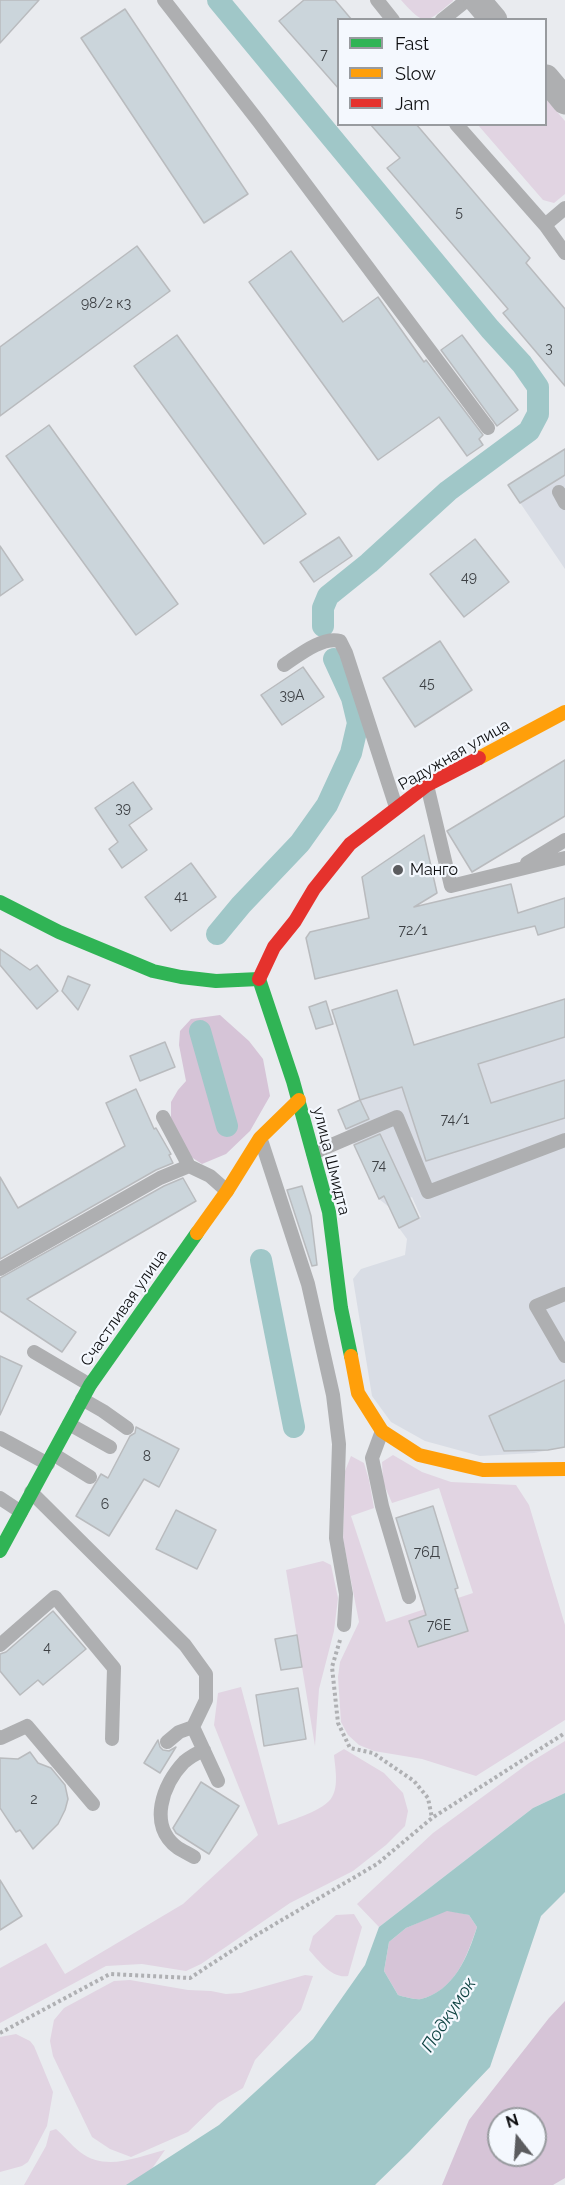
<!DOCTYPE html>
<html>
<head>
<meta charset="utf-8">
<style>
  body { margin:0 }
  #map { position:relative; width:565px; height:2185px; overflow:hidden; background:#e9ebef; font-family:Raleway,sans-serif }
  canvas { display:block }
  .legend { position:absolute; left:337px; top:18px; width:210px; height:108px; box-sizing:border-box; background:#f4f8fe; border:2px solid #989b9f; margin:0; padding:8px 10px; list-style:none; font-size:18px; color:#0e0f11 }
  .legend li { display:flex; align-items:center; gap:12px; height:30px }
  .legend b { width:30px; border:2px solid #989b9f }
  .north { position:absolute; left:487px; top:2107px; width:60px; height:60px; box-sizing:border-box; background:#f4f8fe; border:2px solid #989b9f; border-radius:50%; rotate:343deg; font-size:16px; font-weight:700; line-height:24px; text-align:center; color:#0e0f11 }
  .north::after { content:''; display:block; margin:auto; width:21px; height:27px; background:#5b5c5f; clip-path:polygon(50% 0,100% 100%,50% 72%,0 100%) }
</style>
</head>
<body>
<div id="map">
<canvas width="565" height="2185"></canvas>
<ul class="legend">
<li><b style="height:8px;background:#30b455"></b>Fast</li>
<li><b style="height:8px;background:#ff9f0a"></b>Slow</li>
<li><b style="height:8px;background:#e5322d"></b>Jam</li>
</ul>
<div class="north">N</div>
</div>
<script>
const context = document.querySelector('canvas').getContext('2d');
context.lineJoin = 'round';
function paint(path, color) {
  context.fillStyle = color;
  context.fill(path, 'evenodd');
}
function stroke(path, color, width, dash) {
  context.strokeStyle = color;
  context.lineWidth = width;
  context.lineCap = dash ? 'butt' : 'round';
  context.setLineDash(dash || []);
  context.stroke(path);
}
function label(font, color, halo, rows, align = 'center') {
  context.font = font + ' Raleway,sans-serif';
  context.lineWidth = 4.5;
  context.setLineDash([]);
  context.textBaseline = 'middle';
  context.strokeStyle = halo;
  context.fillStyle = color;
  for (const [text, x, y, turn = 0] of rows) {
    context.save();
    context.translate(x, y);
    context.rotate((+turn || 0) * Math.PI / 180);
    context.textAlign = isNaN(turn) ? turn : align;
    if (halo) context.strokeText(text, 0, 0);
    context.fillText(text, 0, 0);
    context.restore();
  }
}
const built = new Path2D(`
  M565 449V569L508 485Z
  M565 1037V1447L534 1453 480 1456 425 1441 391 1422 372 1396 353 1279 361 1269 405 1255 407 1239 399 1228 421 1217 412 1197 389 1207 379 1199 338 1110 360 1100Z`);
const green = new Path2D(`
  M401 0H453V1C426 23 426 28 401 0Z
  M546 99 565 121V194L554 203 543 200 478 125 546 124Z
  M393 1455 422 1472 451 1482 516 1485 529 1505 565 1625V1720L476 1776 422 1759 374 1751 359 1745 348 1735 341 1722 338 1677 340 1662 359 1622 343 1539 345 1471 351 1456 364 1463 369 1480 374 1508 351 1516 386 1622 473 1593 439 1488 392 1503 383 1482 382 1462Z
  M323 1561 331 1565 338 1598 334 1631 319 1689 315 1746 286 1570Z
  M241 1687 278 1825C292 1820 325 1810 332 1797 339 1786 335 1767 334 1755L344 1749 384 1773 403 1793 408 1811 405 1826 386 1845 353 1871 290 1903 201 1964 186 1971 142 1964 106 1966 0 2023V1968L46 1943 65 1974 183 1904 258 1835 214 1725 218 1693Z
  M565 1741V1793L533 1808 379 1927 357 1904 433 1833 529 1763Z
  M354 1914 362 1927 348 1976C332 1979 319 1961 309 1950L313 1936 336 1915Z
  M305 1975 313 1976 301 2010 255 2060 243 2088 218 2103 188 2132 131 2157 110 2149 92 2137 53 2056 50 2041 54 2020 64 2008 114 1981 130 1980 188 1990 211 1991 226 1994 241 1993Z
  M16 2034 30 2041 34 2046 53 2092 47 2126 28 2162 22 2166 0 2172V2037Z
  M56 2129C64 2136 71 2145 80 2152 106 2172 136 2157 165 2150L151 2170 128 2185H24L46 2146 50 2131Z`);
const forest = new Path2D(`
  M220 1015 249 1041 263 1059 270 1096 250 1131 226 1154 202 1164 185 1153 171 1122V1102L178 1090 186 1081 179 1045 180 1031 191 1019Z
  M447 1910 469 1915 477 1927C467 1956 455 1991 421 1999 415 2000 405 1997 398 1995L384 1971 389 1942 406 1928Z
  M565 2001V2178L553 2185H442L469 2120 549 2018ZM499 2119H535V2155H499Z`);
const water = new Path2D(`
  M565 1793V1892L541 1916 490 2067 409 2152 375 2185H126L219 2125 313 2039 365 1965 379 1927 533 1808ZM447 1911 469 1915 477 1927C468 1956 454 1991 421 1999 415 2000 405 1997 398 1995L384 1971 389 1942 406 1928Z`);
const canal = new Path2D(`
  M218 0 490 329 522 364 538 387V414L529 431 448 491 369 563 328 596 323 608V626
  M217 934 241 905 300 843 327 805 351 753 358 723 352 698 334 659
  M200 1031 227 1126
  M261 1260 294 1427`);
const building = new Path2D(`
  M0 0H39L0 43Z
  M304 0H335L352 20H339V89L279 21Z
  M125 9 248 194 204 223 81 38Z
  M370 124H416L530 258 526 263 565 309V386L503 313 508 309 387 168 400 158Z
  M137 246 170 291 0 416V347Z
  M291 251 343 322 378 297 424 362 426 360 483 435 479 439 483 445 467 456 439 417 378 460 249 282Z
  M177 335 306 514 264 544 134 366Z
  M462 335 518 410 497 426 441 350Z
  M49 425 178 604 136 635 6 456Z
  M565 449V475L520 503 508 485Z
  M339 537 352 556 314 582 300 562Z
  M475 539 509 582 464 617 430 574Z
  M0 546 23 580 0 596Z
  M440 641 472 690 415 727 383 678Z
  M303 667 324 697 282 725 261 695Z
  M565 760V816L472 872 447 831Z
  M133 782 152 809 129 825 147 850 122 868 109 849 118 842 95 808Z
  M424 835 437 893 414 907 511 884 518 913 565 898V927L538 935 535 926 315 979 306 938 310 932 369 918 362 877Z
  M191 863 216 897 171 931 145 897Z
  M0 949 30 970 37 965 58 991 37 1009 0 965Z
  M68 976 90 985 78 1010 62 991Z
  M397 990 414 1045 565 999V1037L478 1064 491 1103 565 1080V1118L426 1161 402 1087 360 1100 332 1010Z
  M326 1001 333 1024 316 1029 309 1007Z
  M165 1042 175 1067 140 1081 130 1056Z
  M136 1089 154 1129 156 1128 171 1154 169 1155 173 1163 156 1170 0 1259V1177L18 1208 125 1146 106 1103Z
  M360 1100 369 1119 346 1129 338 1110Z
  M380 1134 419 1218 399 1228 384 1196 379 1199 354 1145Z
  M183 1178 196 1201 27 1299 76 1332 62 1352 0 1311V1278L164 1186Z
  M302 1186 311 1216 317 1265 312 1266 287 1190Z
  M0 1356 22 1366 0 1415Z
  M565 1380V1447L548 1450 504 1451 489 1416Z
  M136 1427 179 1449 159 1487 144 1479 109 1536 76 1516 101 1474 108 1478 130 1436 135 1433Z
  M433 1506 458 1588 455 1589 468 1631 418 1647 409 1621 426 1615 396 1518Z
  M176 1510 216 1530 197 1569 156 1549Z
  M53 1611 86 1649 43 1685 38 1680 20 1695 0 1671V1654L6 1652Z
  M297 1635 302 1667 281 1670 275 1639Z
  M298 1688 306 1739 264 1746 256 1695Z
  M158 1740 160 1747 163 1750 169 1751 176 1747 160 1773 144 1763Z
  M30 1752 38 1763 51 1768 65 1785 68 1799 65 1810 58 1824 33 1849 20 1830 16 1832 0 1808V1758L18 1759Z
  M201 1782 239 1806 209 1854 176 1833 173 1828Z
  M0 1880 22 1916 0 1930Z`);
const path = new Path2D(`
  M340 1640 332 1667 338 1723 350 1748 373 1753 414 1781 428 1798 432 1818
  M0 2033 110 1974 190 1978 253 1937 377 1864 432 1818 565 1733`);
const lane = new Path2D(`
  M164 0 259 122 488 428
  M377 0 393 20
  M442 20 467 0
  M456 124 545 225 565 253
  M545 225 565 208
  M559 492 565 503
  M284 665C298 656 322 636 340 641L346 653 396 807
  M427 785 451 886 565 858
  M527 863 565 840
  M163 1117 189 1166
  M262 1143 308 1284 333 1395 339 1444 336 1538 346 1594 344 1625
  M313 1153 397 1117 428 1192 565 1140
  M0 1269 160 1178 189 1166 210 1176 227 1191
  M565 1294 536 1306 565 1356
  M34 1352 90 1385
  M82 1399 103 1411 127 1428
  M69 1424 110 1447
  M382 1431 372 1458 382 1506 409 1597
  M0 1438 48 1464
  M53 1454 90 1477
  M31 1492 185 1645 206 1674V1700L193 1727 218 1781
  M0 1498 21 1512
  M0 1645 55 1597 114 1668 112 1739
  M0 1737 1 1738 27 1726 93 1804
  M167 1742 179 1732 193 1727
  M194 1857C189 1854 183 1851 178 1848 147 1826 163 1784 184 1762 190 1757 197 1753 204 1750`);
const street = new Path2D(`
  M477 0 494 20
  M546 78 565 101`);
const fast = new Path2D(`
  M0 902 59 932 153 971 181 977 216 981 259 979
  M259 979 293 1081 329 1212 341 1308 351 1356
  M0 1551 90 1385 197 1233`);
const slow = new Path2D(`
  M479 758 565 712
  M197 1233 227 1191 260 1138 299 1100
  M351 1356 358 1393 382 1431 419 1455 483 1470 565 1469`);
const jam = new Path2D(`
  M259 979 274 947 295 921 314 889 350 844 427 785 479 758`);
const markers = [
  [398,870,6,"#5b5c5f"]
];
const numberNames = [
  ["7",324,55],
  ["5",459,213],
  ["98/2 к3",106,304],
  ["3",549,349],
  ["49",469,578],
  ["45",427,684],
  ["39А",292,696],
  ["39",123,809],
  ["41",181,897],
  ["72/1",413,931],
  ["74/1",455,1120],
  ["74",379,1166],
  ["8",147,1457],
  ["6",105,1505],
  ["76Д",427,1553],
  ["76Е",439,1626],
  ["4",47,1648],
  ["2",34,1800]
];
const streetNames = [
  ["Радужная улица",454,755,-30],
  ["улица Шмидта",331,1161,76],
  ["Счастливая улица",124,1308,-55]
];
const poiNames = [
  ["Манго",410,870]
];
const waterNames = [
  ["Подкумок",449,2015,-57]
];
paint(built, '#d9dde5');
paint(green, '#e1d4e2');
paint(forest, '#d6c4d7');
paint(water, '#a0c7c8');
stroke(canal, '#a0c7c8', 22);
paint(building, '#cbd5db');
stroke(building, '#b9bbbe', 1.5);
stroke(path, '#afb0b3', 4, [3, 3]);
stroke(lane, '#aeafb1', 14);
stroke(street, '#aeafb1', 27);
stroke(fast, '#30b455', 14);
stroke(slow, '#ff9f0a', 14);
stroke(jam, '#e5322d', 14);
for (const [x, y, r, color] of markers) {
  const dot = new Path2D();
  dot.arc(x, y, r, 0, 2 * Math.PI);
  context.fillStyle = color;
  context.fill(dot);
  stroke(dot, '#f4f8fe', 2);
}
label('14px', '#3d4044', null, numberNames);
label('16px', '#0e0f11', '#f4f8fe', streetNames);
label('16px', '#0e0f11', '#f4f8fe', poiNames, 'left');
label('italic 18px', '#0a3f3e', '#f4f8fe', waterNames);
</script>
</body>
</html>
